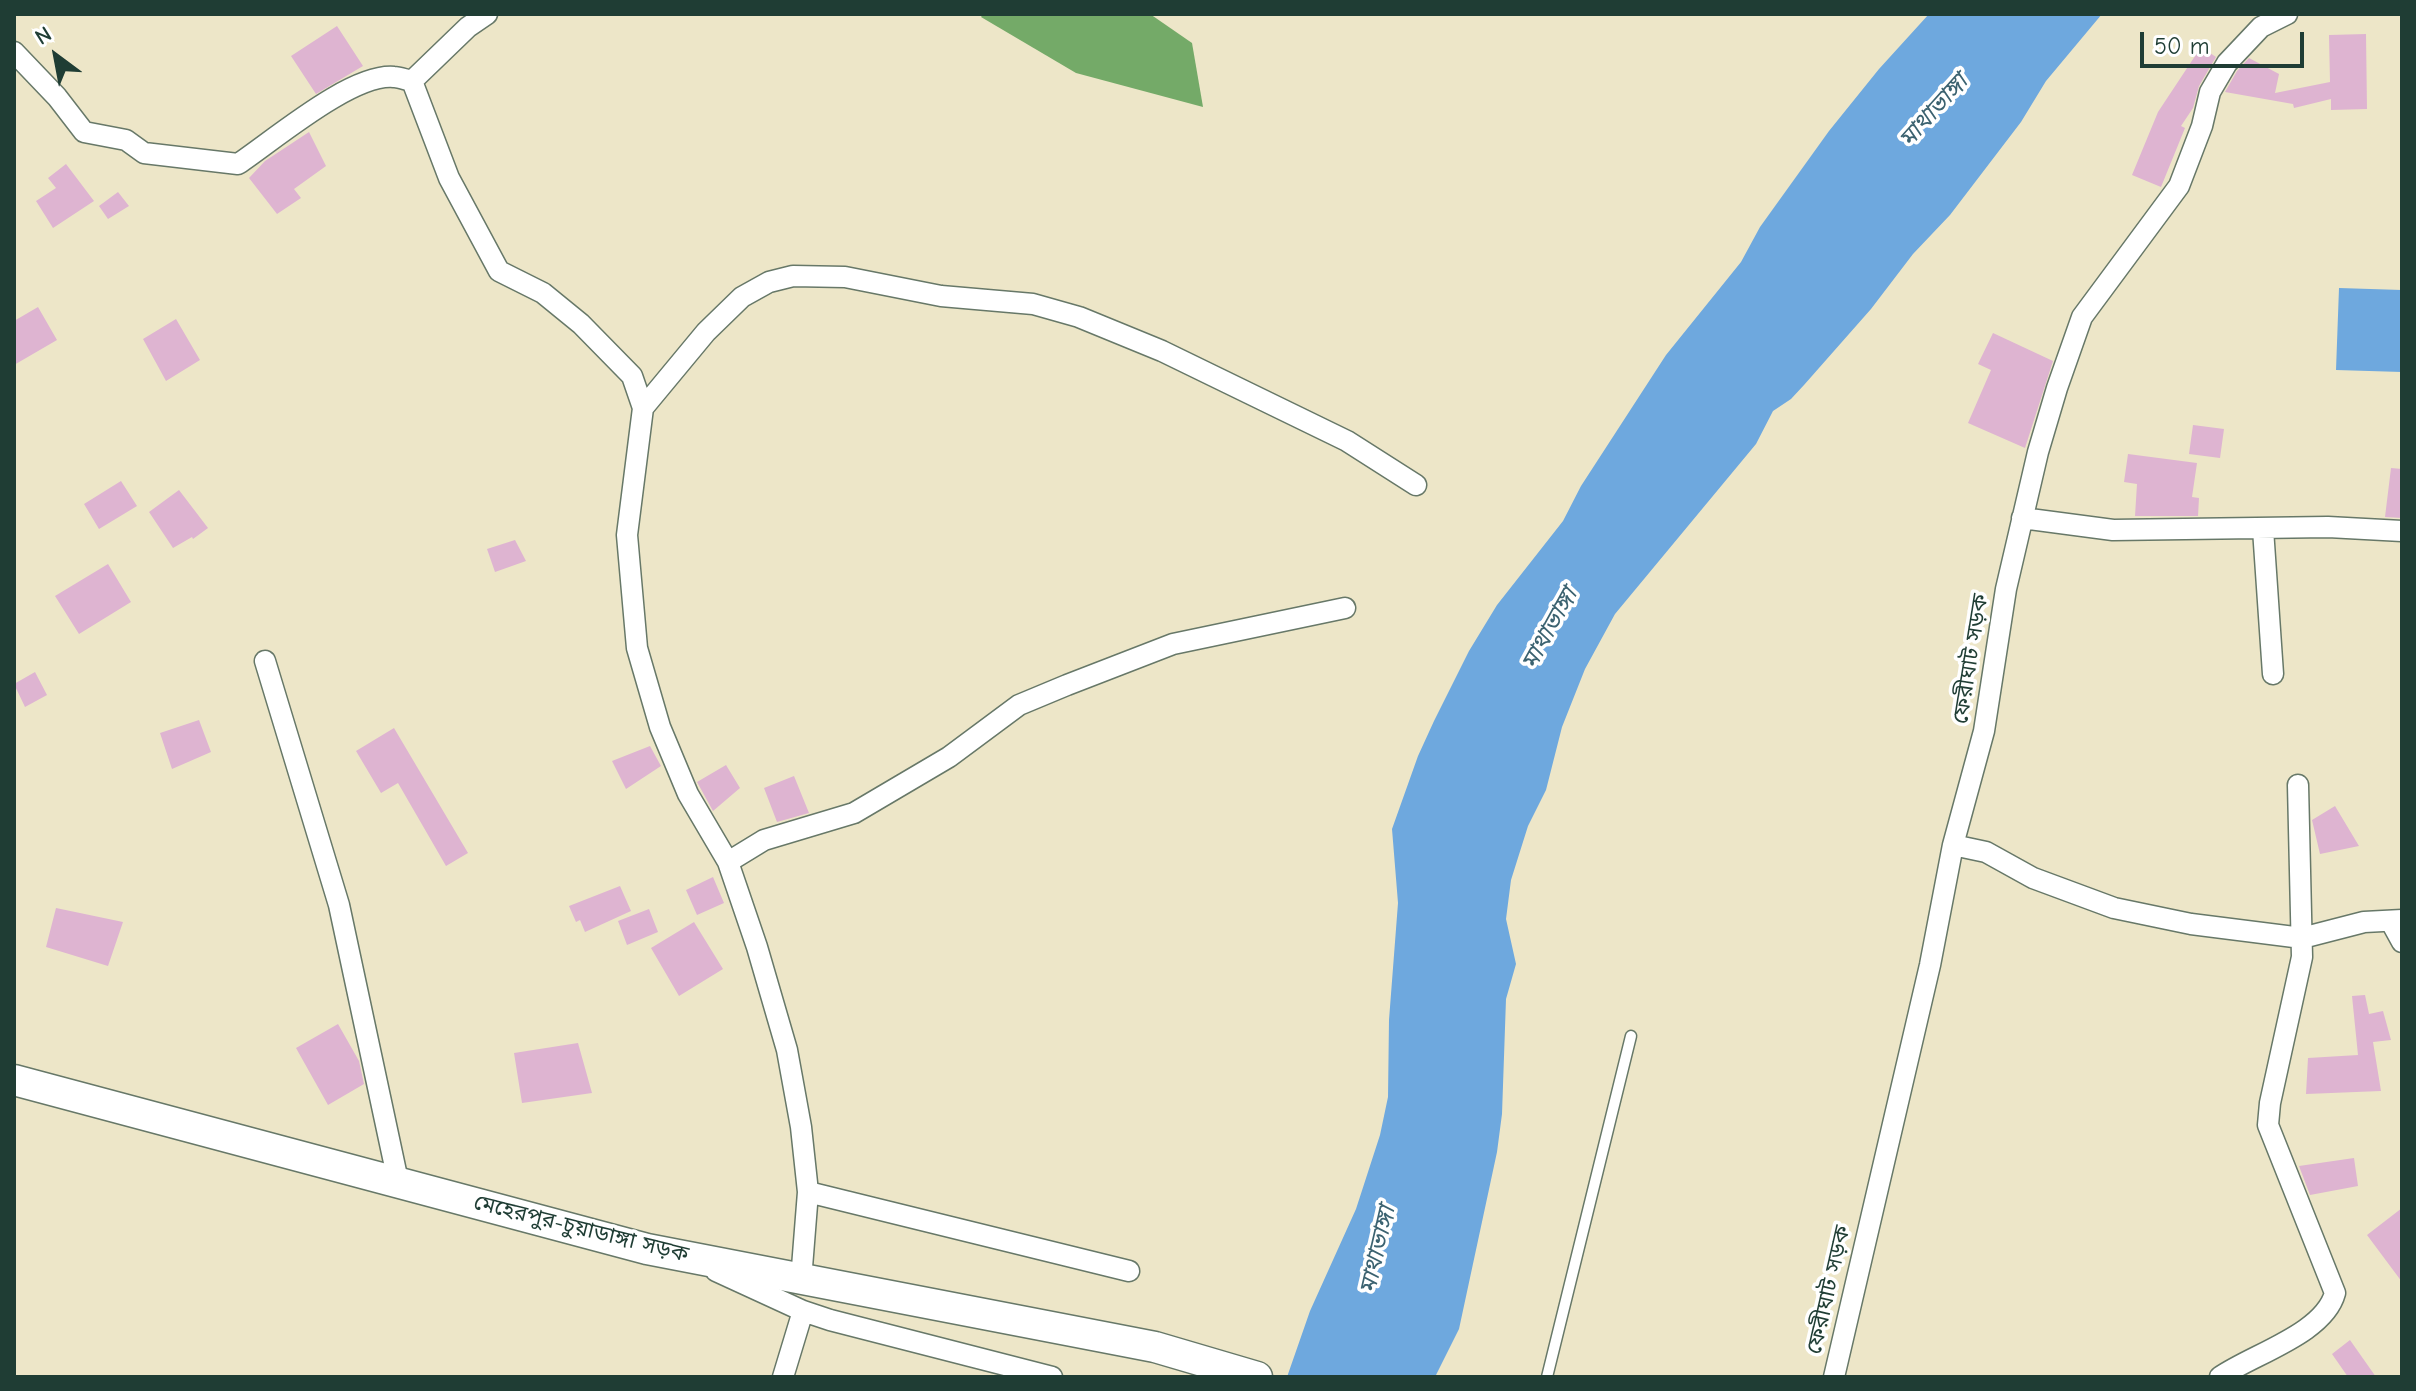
<!DOCTYPE html>
<html>
<head>
<meta charset="utf-8">
<style>
  body { margin:0 }
  #map { position:relative; width:2416px; height:1391px; overflow:hidden; background:#ede6c8; font-family:"Comic Neue",sans-serif }
  canvas { display:block }
  .frame { position:absolute; inset:0; border:16px solid #1f3d34; pointer-events:none }
  .north { position:absolute; left:16px; top:16px; width:80px; height:80px; -webkit-text-stroke:6px #fff; paint-order:stroke; rotate:328deg; font-size:22px; font-weight:700; line-height:32px; text-align:center; color:#1f3d34 }
  .north::after { content:''; display:block; margin:auto; width:28px; height:36px; background:#1f3d34; clip-path:polygon(50% 0,100% 100%,50% 72%,0 100%) }
  .scale { position:absolute; left:2140px; top:32px; width:164px; height:36px; box-sizing:border-box; border:4px solid #1f3d34; border-top:0; padding-left:10px; font-size:24px; line-height:28px; white-space:nowrap; color:#1f3d34; -webkit-text-stroke:6px #fff; paint-order:stroke }
</style>
</head>
<body>
<div id="map">
<canvas width="2416" height="1391"></canvas>
<div class="frame"></div>
<div class="north">N</div>
<div class="scale">50 m</div>
</div>
<script>
const context = document.querySelector('canvas').getContext('2d');
context.lineJoin = 'round';
function paint(path, color) {
  context.fillStyle = color;
  context.fill(path, 'evenodd');
}
function stroke(path, color, width, dash) {
  context.strokeStyle = color;
  context.lineWidth = width;
  context.lineCap = dash ? 'butt' : 'round';
  context.setLineDash(dash || []);
  context.stroke(path);
}
function label(font, color, halo, rows, align = 'center') {
  context.font = font + ' "Comic Neue","Noto Sans Bengali",sans-serif';
  context.lineWidth = 7;
  context.setLineDash([]);
  context.textBaseline = 'middle';
  context.strokeStyle = halo;
  context.fillStyle = color;
  for (const [text, x, y, turn = 0] of rows) {
    context.save();
    context.translate(x, y);
    context.rotate((+turn || 0) * Math.PI / 180);
    context.textAlign = isNaN(turn) ? turn : align;
    if (halo) context.strokeText(text, 0, 0);
    context.fillText(text, 0, 0);
    context.restore();
  }
}
const forest = new Path2D(`
  M983 14H1150L1192 43 1203 107 1076 73 981 17Z`);
const water = new Path2D(`
  M1929 14H2102L2046 81 2021 122 1950 215 1913 254 1871 309 1804 385 1791 399 1773 411 1756 444 1615 614 1585 669 1562 727 1546 790 1528 826 1511 880 1506 919 1516 964 1506 999 1502 1114 1497 1152 1459 1329 1435 1377H1287L1310 1311 1356 1209 1380 1135 1388 1097 1389 1020 1398 903 1392 829 1418 756 1434 721 1469 651 1497 605 1563 521 1581 486 1666 355 1741 262 1760 227 1829 131 1879 69Z
  M2339 288 2402 290V372L2336 370Z`);
const building = new Path2D(`
  M337 26 363 66 316 94 291 56Z
  M2366 34 2367 109 2331 110V99L2294 108 2293 104 2225 92 2237 71 2249 58 2279 74 2275 93 2330 82 2329 35Z
  M2201 47 2216 57 2199 86 2193 108 2181 126 2185 128 2161 187 2132 175 2158 112Z
  M309 132 326 166 294 189 301 198 277 214 249 178 265 161Z
  M66 164 94 201 53 228 36 201 56 188 48 178Z
  M118 192 129 206 108 219 99 206Z
  M38 307 57 340 14 365V321Z
  M176 319 200 360 166 381 143 339Z
  M1993 333 2053 361 2025 448 1968 423 1991 370 1978 364Z
  M2193 425 2224 429 2220 458 2189 454Z
  M2128 454 2197 463 2192 497 2199 498 2198 516H2135L2137 484 2124 482Z
  M2391 468 2402 469V518L2385 517Z
  M121 481 137 506 99 529 84 504Z
  M179 490 208 528 193 539 192 537 173 548 149 512Z
  M515 540 526 561 495 572 487 549Z
  M108 564 131 602 79 634 55 596Z
  M35 672 47 695 25 707 14 684Z
  M199 720 211 752 172 769 160 733Z
  M394 728 468 853 446 866 398 783 381 793 356 751Z
  M650 746 661 766 626 789 612 761Z
  M726 765 740 788 713 811 697 782Z
  M794 776 809 813 777 822 764 788Z
  M2335 806 2359 846 2320 854 2312 820Z
  M713 877 724 903 697 915 686 890Z
  M620 886 631 911 585 932 580 920 576 922 569 906Z
  M56 908 123 922 108 966 46 947Z
  M649 909 658 932 627 945 618 921Z
  M694 922 723 969 679 996 651 948Z
  M2365 995 2369 1014 2383 1011 2391 1040 2373 1042 2381 1091 2306 1094 2308 1058 2358 1055 2352 996Z
  M338 1024 359 1061 364 1084 328 1105 296 1048Z
  M578 1043 592 1093 522 1103 514 1053Z
  M2354 1158 2358 1186 2310 1195 2299 1166Z
  M2402 1208V1282L2367 1235Z
  M2350 1340 2376 1377H2348L2332 1354Z`);
const lane = new Path2D(`
  M1547 1377 1631 1036`);
const street = new Path2D(`
  M14 52 57 97 84 132 126 140 144 153 238 164C274 140 352 73 394 77 400 77 406 80 412 81L449 178 499 271 543 293 581 324 632 376 643 408 627 535 637 648 660 727 688 794 728 862 757 947 787 1050 801 1127 808 1192 801 1280
  M412 81 468 27 487 14
  M643 408 706 332 742 297 769 282 793 276 845 277 941 296 1033 304 1079 317 1162 351 1347 441 1416 485
  M2022 518 2113 530 2328 527 2402 531
  M2263 529 2273 674
  M265 661 339 905 398 1181
  M1953 845 1986 852 2033 878 2114 908 2191 924 2302 938 2364 922 2402 920
  M728 862 764 840 854 813 949 757 1019 705 1067 685 1173 644 1345 608
  M2391 922 2402 942
  M808 1192 1129 1271
  M716 1271 803 1311 830 1320 1052 1377
  M783 1377 803 1311
  M1834 1377 1930 965 1953 845 1984 731 2006 589 2038 452 2057 388 2082 317 2179 186 2202 126 2210 92 2227 63 2261 27 2287 14
  M2220 1377C2253 1354 2324 1334 2335 1293L2268 1125 2270 1103 2302 957 2298 785`);
const primary = new Path2D(`
  M14 1080 647 1249 1155 1347 1257 1377`);
const streetNames = [
  ["ফেরীঘাট সড়ক",1971,659,-81],
  ["মেহেরপুর-চুয়াডাঙ্গা সড়ক",581,1229,14],
  ["ফেরীঘাট সড়ক",1829,1290,-77]
];
const waterNames = [
  ["মাথাভাঙ্গা",1934,111,-48],
  ["মাথাভাঙ্গা",1550,629,-61],
  ["মাথাভাঙ্গা",1378,1250,-77]
];
paint(forest, '#74aa68');
paint(water, '#6ea8de');
paint(building, '#deb4d1');
stroke(lane, '#677868', 13);
stroke(street, '#677868', 23);
stroke(primary, '#677868', 33);
stroke(lane, '#fff', 10);
stroke(street, '#fff', 20);
stroke(primary, '#fff', 30);
label('22px', '#1f3d34', '#fff', streetNames);
label('italic 24px', '#3b6270', '#fff', waterNames);
</script>
</body>
</html>
